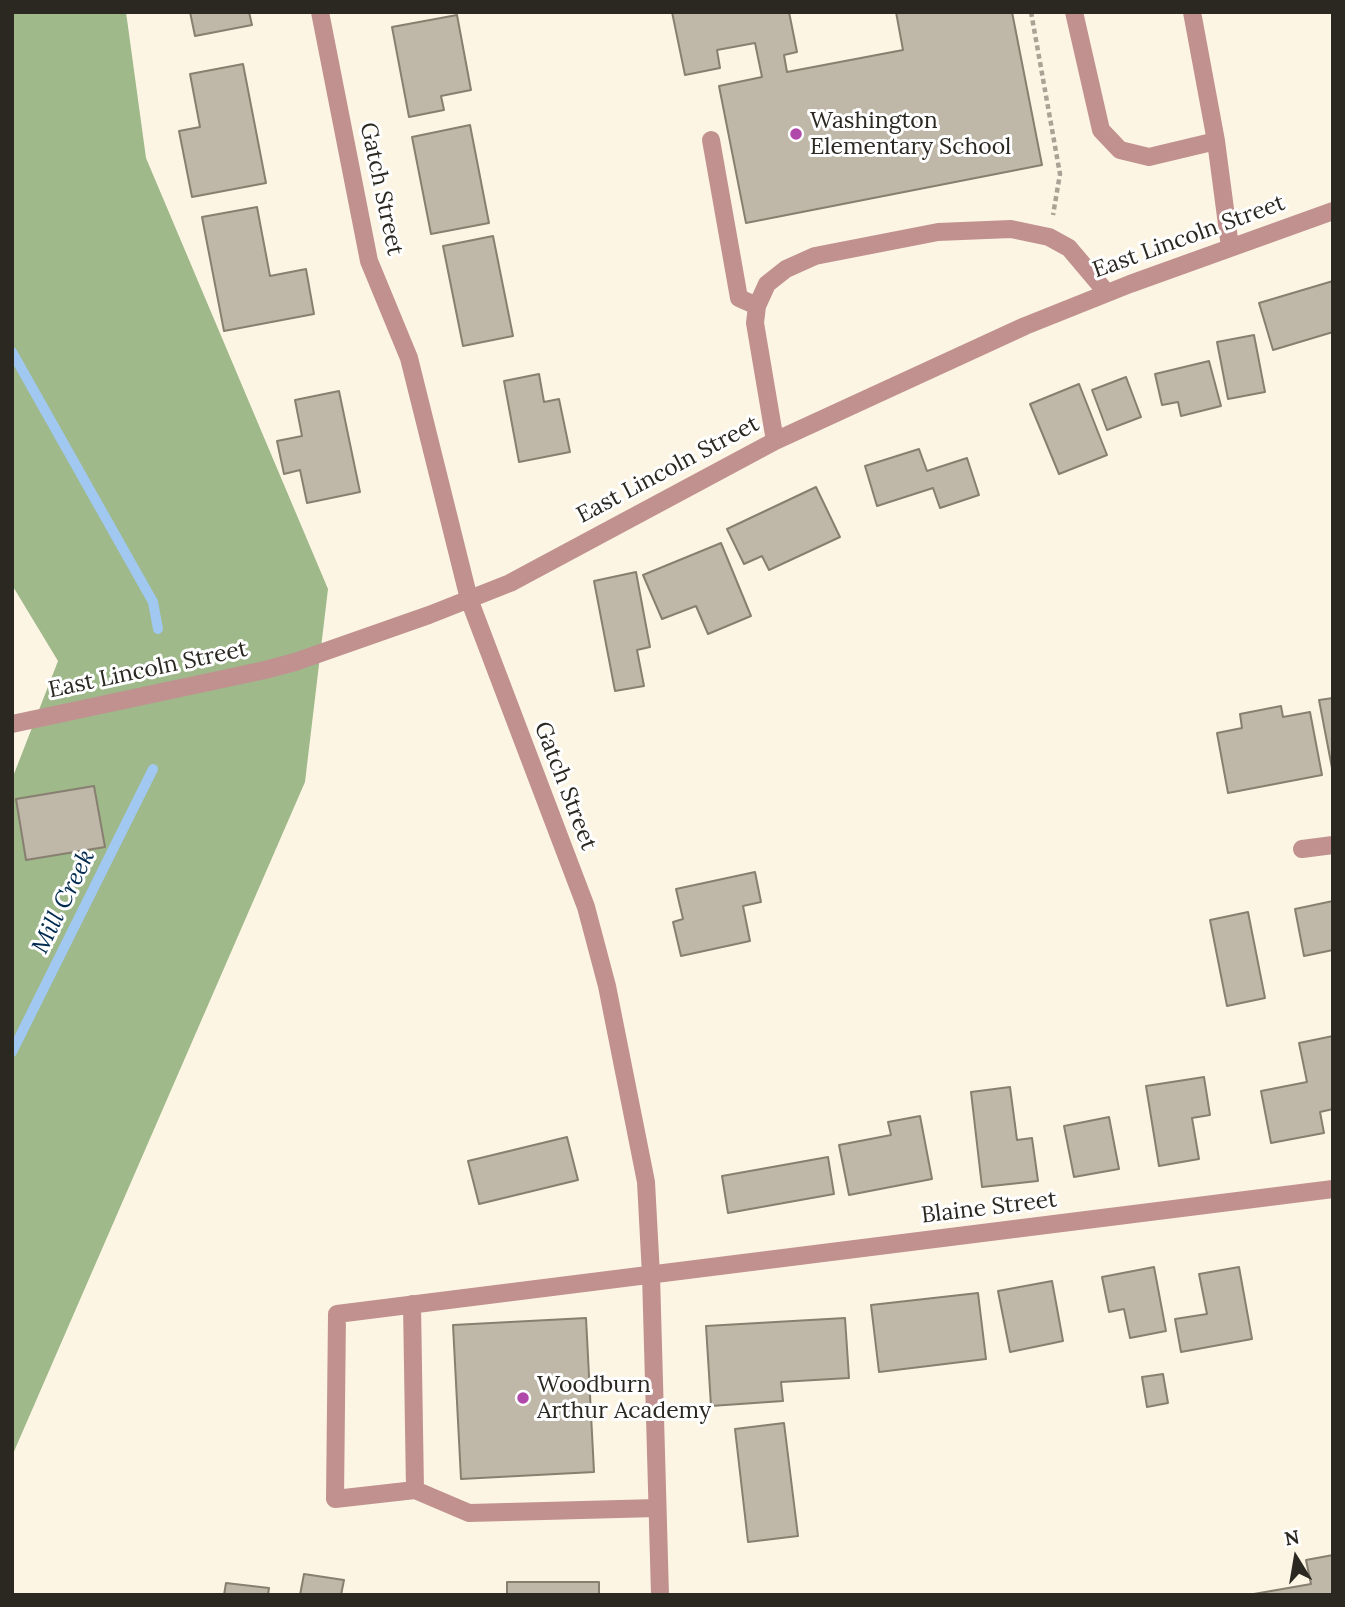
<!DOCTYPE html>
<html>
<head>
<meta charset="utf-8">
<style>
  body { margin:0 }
  #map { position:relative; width:1345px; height:1607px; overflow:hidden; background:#fdf5e4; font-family:Lora,serif }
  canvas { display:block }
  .frame { position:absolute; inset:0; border:14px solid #2b2821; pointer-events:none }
  .north { position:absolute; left:1261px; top:1523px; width:70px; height:70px; -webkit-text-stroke:5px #fff; paint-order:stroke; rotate:349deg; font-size:19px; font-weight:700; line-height:28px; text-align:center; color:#2b2821 }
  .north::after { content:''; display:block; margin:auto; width:24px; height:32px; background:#2b2821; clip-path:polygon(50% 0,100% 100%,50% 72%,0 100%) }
</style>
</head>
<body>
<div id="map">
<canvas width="1345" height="1607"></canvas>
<div class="frame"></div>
<div class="north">N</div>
</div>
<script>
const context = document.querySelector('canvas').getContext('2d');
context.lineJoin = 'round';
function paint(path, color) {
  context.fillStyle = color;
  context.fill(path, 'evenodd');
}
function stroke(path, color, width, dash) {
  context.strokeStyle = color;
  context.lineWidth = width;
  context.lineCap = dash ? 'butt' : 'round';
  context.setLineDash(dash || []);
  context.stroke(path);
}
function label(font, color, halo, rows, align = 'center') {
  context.font = font + ' Lora,serif';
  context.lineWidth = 6;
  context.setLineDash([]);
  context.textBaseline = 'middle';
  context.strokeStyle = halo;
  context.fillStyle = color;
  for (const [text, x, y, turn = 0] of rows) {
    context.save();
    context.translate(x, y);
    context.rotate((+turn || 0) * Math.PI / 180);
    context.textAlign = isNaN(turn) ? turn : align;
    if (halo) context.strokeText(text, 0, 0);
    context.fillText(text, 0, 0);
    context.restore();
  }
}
const forest = new Path2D(`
  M12 12H126L146 158 328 589 305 782 12 1456V779L58 661 12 585Z`);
const stream = new Path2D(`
  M12 352 153 602 158 629
  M12 1052 153 769`);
const building = new Path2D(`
  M190 12H249L252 25 195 36Z
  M672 12H789L797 52 784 55 787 72 903 50 896 12H1012L1042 165 746 223 719 86 762 77 755 43 717 50 720 68 685 75Z
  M457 15 471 90 441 96 444 110 409 117 392 27Z
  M243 64 266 183 192 197 179 131 200 127 190 74Z
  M470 125 489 223 431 234 412 137Z
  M257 207 270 276 306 269 314 314 224 331 202 217Z
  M493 236 513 336 463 346 443 246Z
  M1333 281V332L1273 350 1259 303Z
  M1254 335 1265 392 1228 399 1217 342Z
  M1209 361 1221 406 1181 416 1178 402 1162 405 1155 374Z
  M539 374 544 402 559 399 570 452 519 462 504 381Z
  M1126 377 1141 417 1107 430 1092 390Z
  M1079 384 1107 455 1059 474 1030 404Z
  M339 391 360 492 307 503 300 470 284 474 277 441 302 436 295 400Z
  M919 449 927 471 967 458 979 495 940 508 933 488 877 506 865 466Z
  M816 487 840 537 769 570 762 556 744 564 727 529Z
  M721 543 751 616 708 634 696 606 662 619 643 575Z
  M636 572 650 647 637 650 644 686 615 691 594 581Z
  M1333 698V768H1332L1319 700Z
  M1281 706 1283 717 1310 712 1322 775 1228 793 1217 733 1242 728 1240 714Z
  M94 786 105 847 26 860 16 799Z
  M755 872 761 902 743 906 750 941 681 956 673 922 683 919 676 889Z
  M1333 901V950L1304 956 1295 909Z
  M1248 912 1265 998 1227 1006 1210 920Z
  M1333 1036V1109L1320 1112 1324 1133 1271 1143 1261 1091 1307 1082 1299 1043Z
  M1204 1077 1210 1115 1192 1118 1199 1159 1159 1166 1146 1086Z
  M1010 1087 1017 1140 1032 1138 1038 1181 982 1187 971 1092Z
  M920 1116 932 1179 849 1195 839 1145 891 1135 888 1122Z
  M1109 1117 1119 1169 1074 1177 1064 1126Z
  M567 1137 578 1180 479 1204 468 1161Z
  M828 1157 834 1194 728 1213 722 1176Z
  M1154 1267 1166 1331 1130 1338 1124 1309 1109 1312 1102 1277Z
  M1239 1267 1252 1339 1181 1352 1175 1319 1207 1314 1199 1274Z
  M1052 1281 1063 1341 1010 1352 998 1291Z
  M978 1293 986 1359 879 1372 871 1305Z
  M586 1318 594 1472 461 1479 453 1325Z
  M845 1318 849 1378 781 1382 783 1401 711 1406 706 1326Z
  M1163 1374 1168 1403 1147 1407 1142 1377Z
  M784 1423 798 1536 748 1542 735 1429Z
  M1333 1555V1595H1248L1311 1584 1306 1560Z
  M304 1574 344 1580 341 1595H300Z
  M507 1582H599V1595H507Z
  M226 1583 269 1588 268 1595H224Z`);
const path = new Path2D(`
  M1031 12 1060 174 1053 215`);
const minor = new Path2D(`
  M320 12 369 261 409 358 469 599 586 907 607 986 646 1182 651 1275 660 1595
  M1074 12 1101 130 1120 150 1149 157 1216 141
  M1192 12 1216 141 1230 247
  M711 140 739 298 757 306
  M775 441 755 323 757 306 767 284 786 269 815 256 938 232 1011 229 1049 237 1069 248 1107 293
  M12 724 265 670 295 662 429 615 510 583 775 441 1025 326 1130 284 1333 211
  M1302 849 1333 845
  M412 1304 415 1490
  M657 1508 469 1513 415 1490 335 1499 337 1314 1333 1189`);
const markers = [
  [796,134,7,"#b149ab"],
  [523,1398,7,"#b149ab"]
];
const poiNames = [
  ["Washington",810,121],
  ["Elementary School",810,147],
  ["Woodburn",537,1385],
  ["Arthur Academy",537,1411]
];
const streetNames = [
  ["Gatch Street",381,189,78],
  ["East Lincoln Street",1189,237,-20],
  ["East Lincoln Street",668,470,-28],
  ["East Lincoln Street",148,670,-12],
  ["Gatch Street",565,786,69],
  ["Blaine Street",989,1208,-7]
];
const waterNames = [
  ["Mill Creek",64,902,-64]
];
paint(forest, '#9fb98a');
stroke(stream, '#a1c8f1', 10);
paint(building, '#bfb7a7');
stroke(building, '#877f70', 2);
stroke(path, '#a9a396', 4.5, [5, 3.5]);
stroke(minor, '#c19190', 18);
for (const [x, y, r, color] of markers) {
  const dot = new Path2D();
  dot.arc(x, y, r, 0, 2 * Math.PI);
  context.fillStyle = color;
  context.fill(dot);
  stroke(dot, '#fff', 2.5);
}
label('23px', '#2b2821', '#fff', poiNames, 'left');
label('23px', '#2b2821', '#fff', streetNames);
label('italic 24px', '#002b50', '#fff', waterNames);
</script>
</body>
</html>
